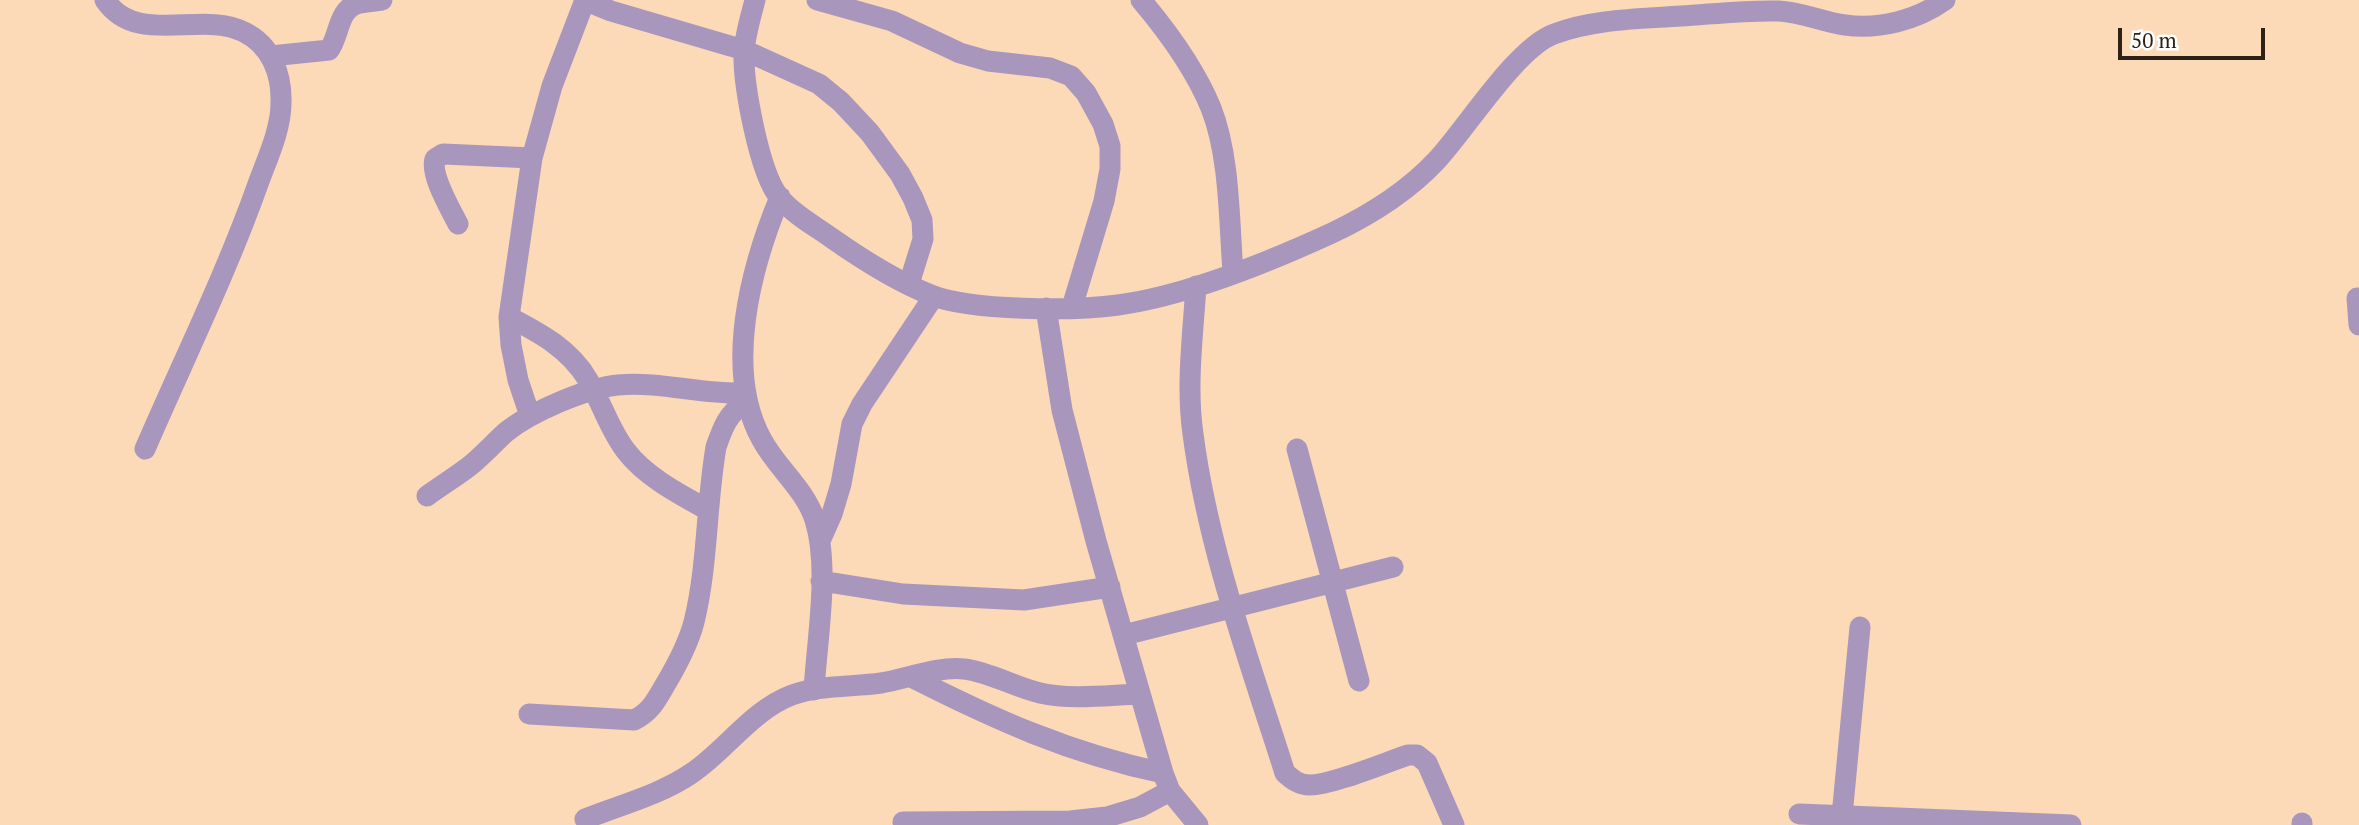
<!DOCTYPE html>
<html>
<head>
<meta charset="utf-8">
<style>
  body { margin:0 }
  #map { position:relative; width:2359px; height:825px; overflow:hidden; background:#fcdab8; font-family:"PT Serif",serif }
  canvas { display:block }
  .scale { position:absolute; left:2118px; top:28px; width:147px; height:32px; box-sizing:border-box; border:4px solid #2d2014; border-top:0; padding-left:9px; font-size:21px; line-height:24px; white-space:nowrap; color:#2d2014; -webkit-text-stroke:5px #fff; paint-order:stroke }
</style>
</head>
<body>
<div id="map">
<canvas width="2359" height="825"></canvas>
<div class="scale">50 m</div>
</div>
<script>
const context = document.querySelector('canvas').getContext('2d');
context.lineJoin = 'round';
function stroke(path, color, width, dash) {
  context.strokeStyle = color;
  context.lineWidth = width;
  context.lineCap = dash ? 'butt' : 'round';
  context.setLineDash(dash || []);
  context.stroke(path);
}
const street = new Path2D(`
  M105 0C137 47 201 10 244 32 271 45 282 74 281 103 281 130 267 159 258 184 226 274 183 361 145 449
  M584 0 611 11 744 50 819 84 841 102 870 133 900 174 913 198 922 220 923 239 909 284
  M755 0C751 16 745 35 744 52 743 84 759 172 779 197 793 214 815 226 833 239 863 260 896 281 931 295 971 311 1074 311 1118 305 1185 296 1271 261 1332 233 1370 215 1408 191 1437 160 1466 129 1516 48 1554 34 1593 19 1639 19 1681 16 1713 14 1746 10 1779 11 1801 12 1823 22 1845 25 1879 30 1917 20 1945 0
  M817 0 892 21 960 53 988 61 1050 68 1071 76 1086 93 1103 124 1110 146V169L1104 201 1072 307
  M1141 0C1168 32 1195 69 1211 108 1230 156 1229 221 1233 272
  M271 56 329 50C340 36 337 9 359 3 366 2 374 1 382 0
  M780 197C751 267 723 370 762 440 777 468 805 489 815 520 830 568 817 639 814 690
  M458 224C450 208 430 175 435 159L443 154 532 158
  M1196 286C1193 334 1186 386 1193 434 1208 549 1250 663 1285 773 1293 780 1299 785 1310 785 1332 785 1384 763 1408 755H1417L1427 763 1454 825
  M2357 298 2359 325
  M1046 308 1062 410 1096 541 1163 773 1170 791 1198 825
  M509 317C540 333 570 349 588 380 602 403 609 429 626 451 646 477 679 494 708 510
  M530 416 518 380 511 345 509 317 532 158 552 86 585 0
  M1297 449 1359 681
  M427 496C442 485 457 476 471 465 483 455 494 443 506 432 531 412 586 388 618 385 661 381 703 395 746 393
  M820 541 832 514 841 484 852 424 862 404 934 296
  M821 581 903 594 1024 600 1110 587
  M1124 635 1393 567
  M911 677C996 720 1069 753 1163 773
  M529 714 634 720C650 712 656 701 665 685 677 665 688 645 694 622 708 565 706 505 716 447 723 427 728 413 746 402
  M1799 814 2071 825
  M1842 816 1860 627
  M585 819C620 805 660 795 692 773 726 750 752 710 792 695 819 685 852 687 881 683 907 679 937 666 964 669 990 672 1014 687 1040 693 1072 700 1108 695 1140 694
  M903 822 1070 821 1107 817 1140 807 1170 791
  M2302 825V823`);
stroke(street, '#a996bd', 21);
</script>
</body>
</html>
